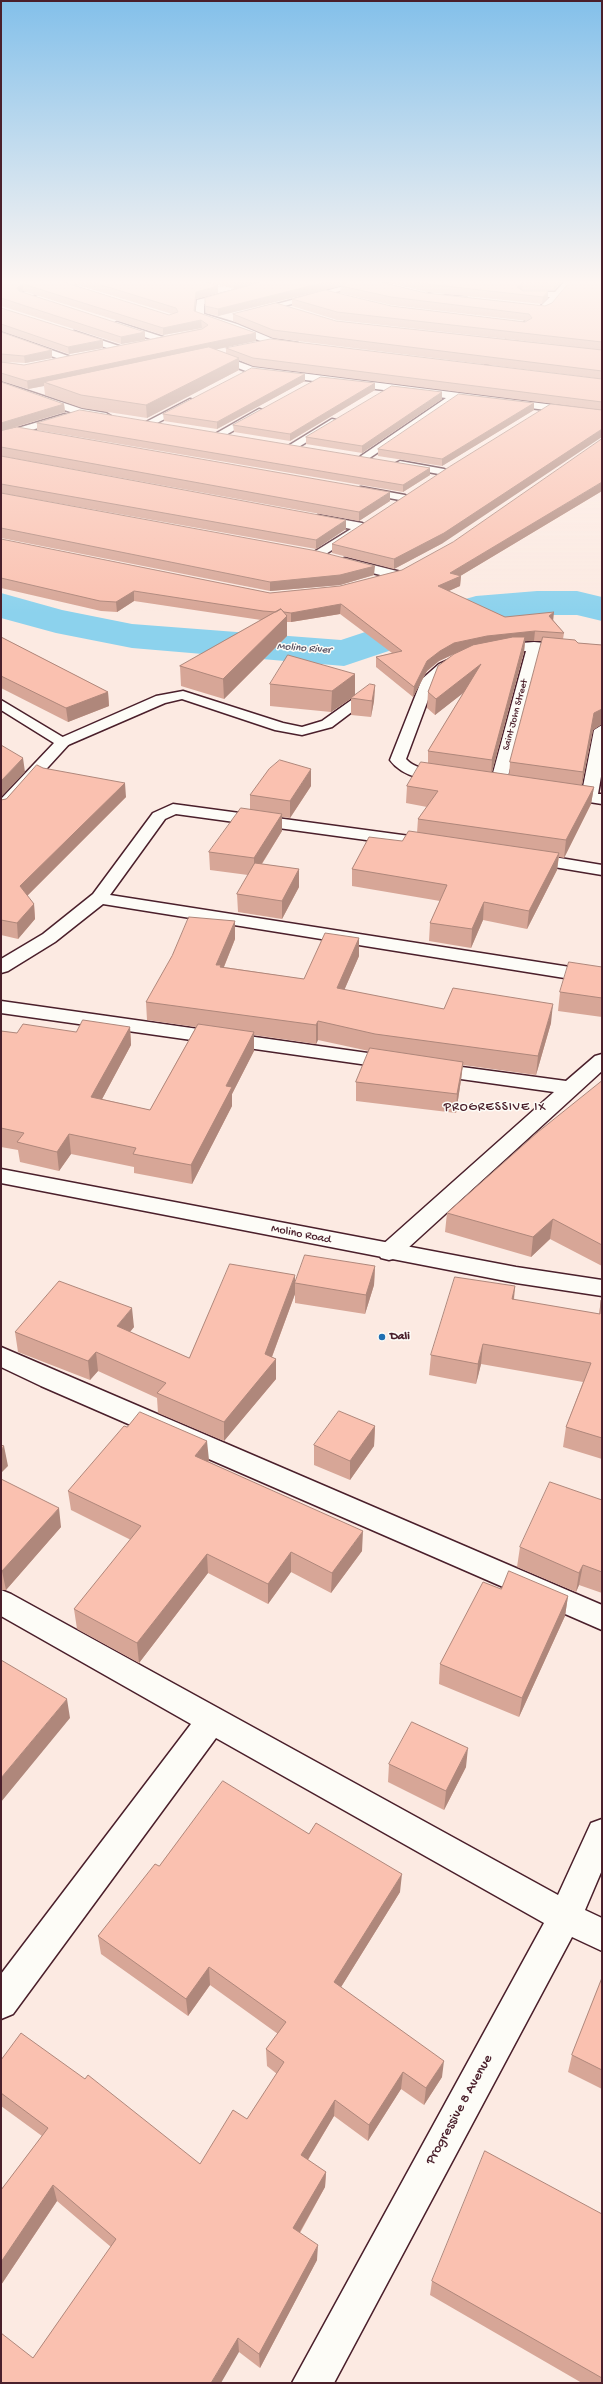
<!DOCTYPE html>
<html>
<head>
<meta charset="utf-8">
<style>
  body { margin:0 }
  #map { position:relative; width:603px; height:2384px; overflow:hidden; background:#fceae2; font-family:"Gochi Hand",sans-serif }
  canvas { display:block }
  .frame { position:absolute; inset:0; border:2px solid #4a1f2b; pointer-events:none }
</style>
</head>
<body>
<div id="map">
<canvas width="603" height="2384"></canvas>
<div class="frame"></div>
</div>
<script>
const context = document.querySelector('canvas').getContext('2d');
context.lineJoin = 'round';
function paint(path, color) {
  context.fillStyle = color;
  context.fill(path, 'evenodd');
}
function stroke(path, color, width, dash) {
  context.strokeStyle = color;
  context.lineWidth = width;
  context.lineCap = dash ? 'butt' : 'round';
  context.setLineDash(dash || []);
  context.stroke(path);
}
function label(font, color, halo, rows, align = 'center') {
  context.font = font + ' "Gochi Hand",sans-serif';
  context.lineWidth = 3;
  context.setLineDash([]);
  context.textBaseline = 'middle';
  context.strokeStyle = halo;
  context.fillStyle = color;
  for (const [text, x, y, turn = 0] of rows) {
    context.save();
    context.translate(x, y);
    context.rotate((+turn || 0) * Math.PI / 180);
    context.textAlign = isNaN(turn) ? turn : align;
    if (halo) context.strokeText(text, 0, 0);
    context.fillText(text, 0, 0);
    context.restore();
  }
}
const river = new Path2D(`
  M537 591H577L602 597V621L577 615H537L481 620 344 666 132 648 56 633 1 618V593L62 610 132 624 341 640 462 600 476 596Z`);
const lane = new Path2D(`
  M183 691 283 723 302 727 322 721 357 696 362 695 369 699 332 727 302 735 275 730 182 699 165 703 68 745 63 746 56 742 58 739 156 696Z`);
const street = new Path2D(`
  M81 279H96L1 303V297Z
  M281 279H295L204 304V314L237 324 273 339 298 343V347L268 344 195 315 197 300Z
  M370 279H384L251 315 247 312Z
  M567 279H575L548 311 491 364H485V360L550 297H518L515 296V292H555Z
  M445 288 467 289 471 292 467 295 445 294 426 299 422 296Z
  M117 322 166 338 168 340 163 343 114 327 112 325Z
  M74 331 122 347 124 349 119 352 71 336 69 334Z
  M1 332 71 357 73 359 65 361 1 338Z
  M212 352 253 367 602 411V417L458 399 365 461 359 458 361 456 446 398 251 373 209 357 207 355Z
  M1 382 82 409 106 413 111 416 106 419 76 414 1 388Z
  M190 399 194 400V404L155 424H147L146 422Z
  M259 409 263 410V414L224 436H216L215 434Z
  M65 414 70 417 69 419 1 439V433Z
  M332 419 336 420V424L297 448 293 449 288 446Z
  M400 461 444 469 450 472 444 475 396 466 394 464Z
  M361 487 405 495 411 498 405 501 357 492 355 490 357 488Z
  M318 515 362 523 368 527 318 559 314 558 312 555 314 552 351 529 314 522 312 519Z
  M345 558 401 572 402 575 396 579 341 565 339 562 341 559Z
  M534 642 602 648V656L540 651 506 784 504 787H492L490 784 526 651 496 653 489 649 496 645Z
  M461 654 466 655 468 658 435 681 406 759C418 772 436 769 452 773L454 776 452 779C432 784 402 777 390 760L422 679 439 664Z
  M1 700 71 742 7 812 1 814V799L54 743 1 710Z
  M602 725V771L598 794H602V804L557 797 555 794 557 791 582 792 594 730Z
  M173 804 432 839 438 840 440 844 438 848 432 849 176 814 165 819 110 895 602 972V984L103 904 55 942 8 971 1 973V959L43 934 93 894 153 813Z
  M530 853 602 865V875L524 862 521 858 524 854Z
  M1 1001 396 1057 403 1059 406 1063 403 1067 396 1069 1 1013Z
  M602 1054V1071L397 1258 389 1260 381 1258 378 1252 381 1246 554 1092 432 1075 425 1073 422 1069 425 1065 432 1063 566 1081 595 1056Z
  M1 1347 602 1605V1630L41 1386 1 1367Z
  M1 1590 11 1594 558 1895 591 1823 602 1819V1870L585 1910 602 1918V1951L572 1937 334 2383H292L544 1923 216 1738 13 2014 1 2019V1974L191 1724 1 1616Z`);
const secondary = new Path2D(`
  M1 1169 516 1267 602 1280V1296L516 1283 1 1183Z`);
const wall = new Path2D(`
  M1 279H194L218 286V293L196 299 195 311 256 333V341L215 349 226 353V348L602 379V410L253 366 239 360V370L147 418 82 408 45 395 44 386 28 389 1 381V332L52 350V358L25 363 5 362 24 365 203 328H202L163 335 23 291 21 292 145 332V340L121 344 1 306ZM65 281 172 314 169 315 64 282Z
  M195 279H367L426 293 545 306 602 279V379L273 338 233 321V314L336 321 587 348 337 320 292 306V299L391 306 525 322 527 321 391 305 340 293 341 286H340L218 316 206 313 205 298 234 289Z
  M374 279H563V281L554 290H521L523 291 548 298 542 304 426 292Z
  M1 308 103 348 69 354 1 331Z
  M305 374V381L217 429 164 421 163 414Z
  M1 382 64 404 65 412 3 431 390 501 359 521 1 456Z
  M375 383V390L290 441 234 432 233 425Z
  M442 399 362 453 306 444V437Z
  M534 403V410L442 466 378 456V449Z
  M37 423 430 468V475L403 492 37 430Z
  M1 456 346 529 316 549 1 493Z
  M602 491 460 576H461L460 586 448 591 505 617 553 620 564 633 563 639 578 643 602 645V724L593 730 582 785 594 787 591 804 564 858 559 857 557 870 527 929 483 920 471 948 429 941 430 923 440 901 352 886V869L417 833 418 819 427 807 406 803 407 786 428 763V751L464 692 435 715 427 708 428 692 454 654 439 661 427 671 413 697 376 667V657L392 653 340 614 291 622H287V636L224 699 181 686 180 666 261 620 134 601 117 612 101 611 1 588V539L270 593 340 586 402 570ZM525 641H542L510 762 509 775 492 772 524 652Z
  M1 493 374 575 340 585 270 591 1 538Z
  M443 543 394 569 332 553V544Z
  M1 637 108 692 109 706 68 722 1 688Z
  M355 674V696L331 712 270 706V684Z
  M375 685 374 701 371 717 351 715V698Z
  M43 768 126 797 27 896 34 904 35 919 18 939 1 935V800L6 799Z
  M311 786 290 818 282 817V831L262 864 299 869V887L282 919 238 912 237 894 248 875 210 870 209 852 250 809V795Z
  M235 921V939L224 967 304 979 359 938V956L344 990 444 1009 551 1023 536 1075 463 1065 461 1080 456 1113 356 1101V1082L369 1051 318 1040 316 1044 254 1035V1051L232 1094V1106L192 1184 134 1173V1167L71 1154 59 1171 20 1162 18 1150 1 1147V1031L17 1033 76 1032 130 1027 131 1045 102 1099 150 1110 196 1027 147 1020 146 1002Z
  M602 967V1017L558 1011 560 992Z
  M602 1081V1266L550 1239 531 1257 445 1232 447 1213Z
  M375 1266 374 1285 365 1314 295 1303V1294L272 1357 276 1359V1379L224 1441 158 1413 157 1398 98 1371 90 1380 18 1352 15 1332 134 1327 130 1332 189 1358 295 1283Z
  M515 1286 514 1300 599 1314 601 1300H602V1459L563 1447 566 1427 583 1382 481 1364 476 1384 429 1375 431 1355Z
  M375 1426 374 1446 350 1480 314 1465V1445Z
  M209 1460 208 1461 362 1551 331 1593 291 1572 268 1604 208 1573 139 1663 77 1629 74 1609 131 1540 71 1510 68 1491Z
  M1 1479 61 1527 6 1590H1Z
  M602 1500V1593L579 1585 576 1592 517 1567 520 1547Z
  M501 1589 568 1596 565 1616 519 1717 439 1684 440 1664Z
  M389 1764 466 1767 444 1810 388 1782Z
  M159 1866 400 1892 341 1987 442 2077 424 2105 401 2089 368 2141 334 2116 308 2160 326 2172 325 2187 300 2233 317 2260 260 2368 239 2352 33 2358 111 2247 57 2201 1 2285V2190L42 2136 1 2106V2060L200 2164 247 2119 277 2074 267 2066 266 2049 278 2034 210 1985 188 2016 101 1954 98 1936Z
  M602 1978V2089L568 2072 572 2055Z
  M602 2214V2383H582L430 2295 432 2281Z`);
const shadedWall = new Path2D(`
  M60 279H65V281L60 284Z
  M248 279H275L234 289V282Z
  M338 279H340V286L218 316V309Z
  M559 279H563V281L554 290 555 283Z
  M523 282 522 290 516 294 517 287Z
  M23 284V291L18 295 17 288Z
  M218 286V293L196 299 195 318 194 311 196 292Z
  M548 291V298L542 304 543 297Z
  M201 320 202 328 163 335V328Z
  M145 332V340L121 344V337Z
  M256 333V341L50 385 44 382V386L28 389 27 381Z
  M103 340V348L69 354 68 347Z
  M52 350V358L25 363 24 356Z
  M239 358V370L147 418 146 405Z
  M305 374V381L217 429V422Z
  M375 383V390L290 441V434Z
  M442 392V399L362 453V446Z
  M534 403V410L442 466V459Z
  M64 404 65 412 1 431V423Z
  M602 429V437L443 543 394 569V559Z
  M430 468V475L403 492V485Z
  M602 482V491L457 578 461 576 460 586 438 596V586L450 573Z
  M390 492V501L359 521V512Z
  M346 520V529L316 549V540Z
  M375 566 374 575 340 585 270 591V582Z
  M134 591V601L117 612 116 602Z
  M341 604 340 614 291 622V613Z
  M554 612 553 622 549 616Z
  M287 616V636L224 699 223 679Z
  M535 631 534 641H525L524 652 491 776 492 760 524 642 454 654 439 661 427 671 413 697 414 687 427 661 440 651 454 643 487 636Z
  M481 664 480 680 435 715 436 699Z
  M355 674V696L331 712 332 691Z
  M375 685 374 701 371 717 372 701Z
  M108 692 109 706 68 722 66 708Z
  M602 709V724L593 730 581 789 583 772 594 713Z
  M23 758 25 772 1 797V781Z
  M311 769V786L290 818V801Z
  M125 783 126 797 22 901 20 886Z
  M594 787 591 804 564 858 566 840Z
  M282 814V831L254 876V858Z
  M559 853 557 870 527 929 529 911Z
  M299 869V887L282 919V901Z
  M484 902 483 920 471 948 472 929Z
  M34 904 35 919 18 939 17 923Z
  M235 921V939L221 974 216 965Z
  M359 938V956L337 1007V988Z
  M553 1004 551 1023 536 1075 538 1056Z
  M318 1021V1040L316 1044V1025Z
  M130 1027 131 1045 93 1116 91 1097Z
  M254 1032V1051L232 1094V1106L192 1184 191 1165 226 1086Z
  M463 1062 461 1080 456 1113 457 1094Z
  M69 1134 71 1154 59 1171 57 1152Z
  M553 1219 550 1239 531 1257 533 1237Z
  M375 1266 374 1285 365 1314 366 1295Z
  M295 1275V1294L267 1370 276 1359V1379L224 1441V1422L265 1354Z
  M515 1286 513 1306 512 1299Z
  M132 1308 134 1327 119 1345 117 1326Z
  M483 1344 481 1364 476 1384 478 1364Z
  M96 1352 98 1371 90 1380 88 1361Z
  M375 1426 374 1446 350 1480V1461Z
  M207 1441 209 1460 196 1475 195 1456Z
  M4 1446 8 1466 1 1473V1450Z
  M59 1508 61 1527 6 1590 2 1571Z
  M363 1531 362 1551 331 1593 332 1573Z
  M291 1552V1572L268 1604V1584Z
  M207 1554 208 1573 139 1663 137 1643Z
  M583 1565 579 1585 576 1592 579 1573Z
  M568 1596 565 1616 519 1717 522 1698Z
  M67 1699 70 1718 1 1802V1778Z
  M468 1748 466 1767 444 1810 446 1791Z
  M402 1874 400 1892 333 2000 334 1982Z
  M209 1967 210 1985 188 2016 186 1999Z
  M444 2061 442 2077 424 2105 426 2088Z
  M403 2072 401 2089 368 2141 369 2125Z
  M335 2100 334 2116 301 2171V2155Z
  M326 2172 325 2187 293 2244V2228Z
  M53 2185 57 2201 1 2285V2262Z
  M318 2245 317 2260 260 2368 259 2354Z
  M238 2338 239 2352 221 2383H211Z`);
const building = new Path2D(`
  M1 279H60V281L169 315 178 312 176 308 82 279H194L218 286 196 292 194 311 256 333 27 381 1 373V362L24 365 202 329 208 325 201 320 163 328 23 284 17 288 19 291 145 332 121 337 1 298Z
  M221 279H248L234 282Z
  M272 279H338L218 309 205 306V298Z
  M340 279H367L426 293 545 306 552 303 572 279H602V342L337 312 292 299 325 290 391 306 525 322 532 318 529 314 391 297 341 286 346 283Z
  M403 279H559L555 283 523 282 517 287 523 291H548L543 297 427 284Z
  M276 303 336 321 602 350V371L273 330 233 314Z
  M1 308 103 340 68 347 1 324Z
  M1 332 52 350 24 356 1 354Z
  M271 339 602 379V402L253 358 226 348Z
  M209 347 239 358 146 405 81 395 44 382Z
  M252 368 305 374 217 422 163 414Z
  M321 377 375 383 290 434 233 425Z
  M1 382 64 404 1 423Z
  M392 386 442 392 362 446 306 437Z
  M459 394 534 403 442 459 378 449Z
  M551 404 602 410V429L444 533 394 559 332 544 449 467Z
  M80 410 430 468 403 485 37 423Z
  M17 427 390 492 359 512 1 447V431Z
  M602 439V482L450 573 461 576 438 586 505 617 554 612 549 616 564 633 535 631 487 636 454 643 440 651 427 661 414 687 376 657 402 651 341 604 291 613 284 612 281 609 276 612 263 611 134 591 116 602 100 601 1 578V539L270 593 340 586 402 570 453 542Z
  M1 456 346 520 316 540 1 484Z
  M1 493 317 551 375 566 340 575 270 582 1 528Z
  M281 609 287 616 223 679 180 666Z
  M1 637 108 692 66 708 1 676Z
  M513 637H525L492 760 428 751 481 664 436 699 428 692 438 666 454 654 473 645Z
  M543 637 575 640 578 643 602 645V709L594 713 583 772 510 762Z
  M288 655 355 674 332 691 270 684Z
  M370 684 375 685 372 701 351 698Z
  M1 745 23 758 1 781Z
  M280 760 311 769 290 801 250 795 269 769Z
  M421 762 594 787 566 840 418 819 438 791 407 786Z
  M37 765 43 768 125 783 20 886 34 904 17 923 1 920V800L6 799Z
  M241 808 282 814 254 858 209 852Z
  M409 831 559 853 529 911 484 902 472 929 430 923 447 885 352 869 369 837 402 841Z
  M255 863 299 869 282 901 237 894Z
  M189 917 235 921 216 965H221L220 967 304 979 325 933 359 938 337 988 444 1009 453 988 553 1004 538 1056 375 1034 318 1021 316 1025 146 1002 172 956Z
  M569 962 602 967V998L560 992Z
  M83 1020 130 1027 91 1097 150 1110 198 1024 254 1032 226 1086 232 1087 191 1165 133 1154 136 1148 69 1134 57 1152 17 1142 24 1133 1 1128V1031L17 1033 23 1024 76 1032Z
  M370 1048 463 1062 457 1094 356 1082Z
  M602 1081V1245L553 1219 533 1237 447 1213 538 1132Z
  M305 1255 375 1266 366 1295 295 1283Z
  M230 1264 295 1275 265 1354 276 1359 224 1422 157 1393 166 1383 96 1352 88 1361 15 1332 59 1281 132 1308 117 1326 189 1358Z
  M455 1277 515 1286 512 1299 600 1314 601 1300H602V1438L566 1427 591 1363 483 1344 478 1364 431 1355Z
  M339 1411 375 1426 350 1461 314 1445Z
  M140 1412 207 1441 195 1456 363 1531 332 1573 291 1552 268 1584 207 1554 137 1643 74 1609 141 1526 68 1491 124 1426 127 1427Z
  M1 1445 4 1446 1 1450Z
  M1 1479 59 1508 2 1571H1Z
  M550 1482 602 1500V1572L583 1565 579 1573 520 1547Z
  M509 1571 568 1596 522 1698 440 1664 483 1582 501 1589Z
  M1 1660 67 1699 1 1778Z
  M412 1722 468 1748 446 1791 389 1764Z
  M223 1781 309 1834 316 1823 402 1874 334 1982 444 2061 426 2088 403 2072 369 2125 335 2100 301 2155 326 2172 293 2228 318 2245 259 2354 238 2338 211 2383H1V2333L33 2358 116 2239 53 2185 1 2262V2190L48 2128 1 2093V2060L21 2033 85 2079 88 2075 200 2164 233 2110 247 2119 284 2062 266 2049 286 2022 209 1967 186 1999 98 1936 155 1864 159 1866Z
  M602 1978V2070L572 2055Z
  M485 2151 602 2214V2378L432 2281Z`);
const markers = [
  [382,1337,4,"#1f6fb2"]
];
const farStreetnames = [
  ["Saint John Street",516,715,-75]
];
const farWaternames = [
  ["Molino River",304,649,4]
];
const streetNames = [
  ["Molino Road",301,1235,11]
];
const poiNames = [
  ["Dali",390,1337]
];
const neighbourhoodNames = [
  ["PROGRESSIVE IX",495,1108]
];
const nearStreetnames = [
  ["Progressive 8 Avenue",460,2110,-61]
];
paint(river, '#8cd2ed');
stroke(lane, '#4a1f2b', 3);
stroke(street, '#4a1f2b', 3);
stroke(secondary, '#4a1f2b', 3);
paint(lane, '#fdfcf7');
paint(street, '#fdfcf7');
paint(secondary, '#fdfcf7');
paint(wall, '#d7a697');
paint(shadedWall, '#af877b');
paint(building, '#fac1b0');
stroke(building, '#af877b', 1);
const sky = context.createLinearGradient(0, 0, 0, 613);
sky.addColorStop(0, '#83c0ea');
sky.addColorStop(0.46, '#fef6f2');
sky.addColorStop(1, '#fef6f200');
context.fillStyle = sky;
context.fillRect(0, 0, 603, 613);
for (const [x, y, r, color] of markers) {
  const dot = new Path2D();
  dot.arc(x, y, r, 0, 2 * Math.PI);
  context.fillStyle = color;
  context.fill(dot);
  stroke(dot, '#fdfcf7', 1.5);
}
label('10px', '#4a1f2b', '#fdfcf7', farStreetnames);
label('italic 11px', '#5e5565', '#fdfcf7', farWaternames);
label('12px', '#4a1f2b', '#fdfcf7', streetNames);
label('bold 12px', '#4a1f2b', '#fdfcf7', poiNames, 'left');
context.letterSpacing = '1px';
label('13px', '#4a1f2b', '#fdfcf7', neighbourhoodNames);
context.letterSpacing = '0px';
label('14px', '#4a1f2b', '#fdfcf7', nearStreetnames);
</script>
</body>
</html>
